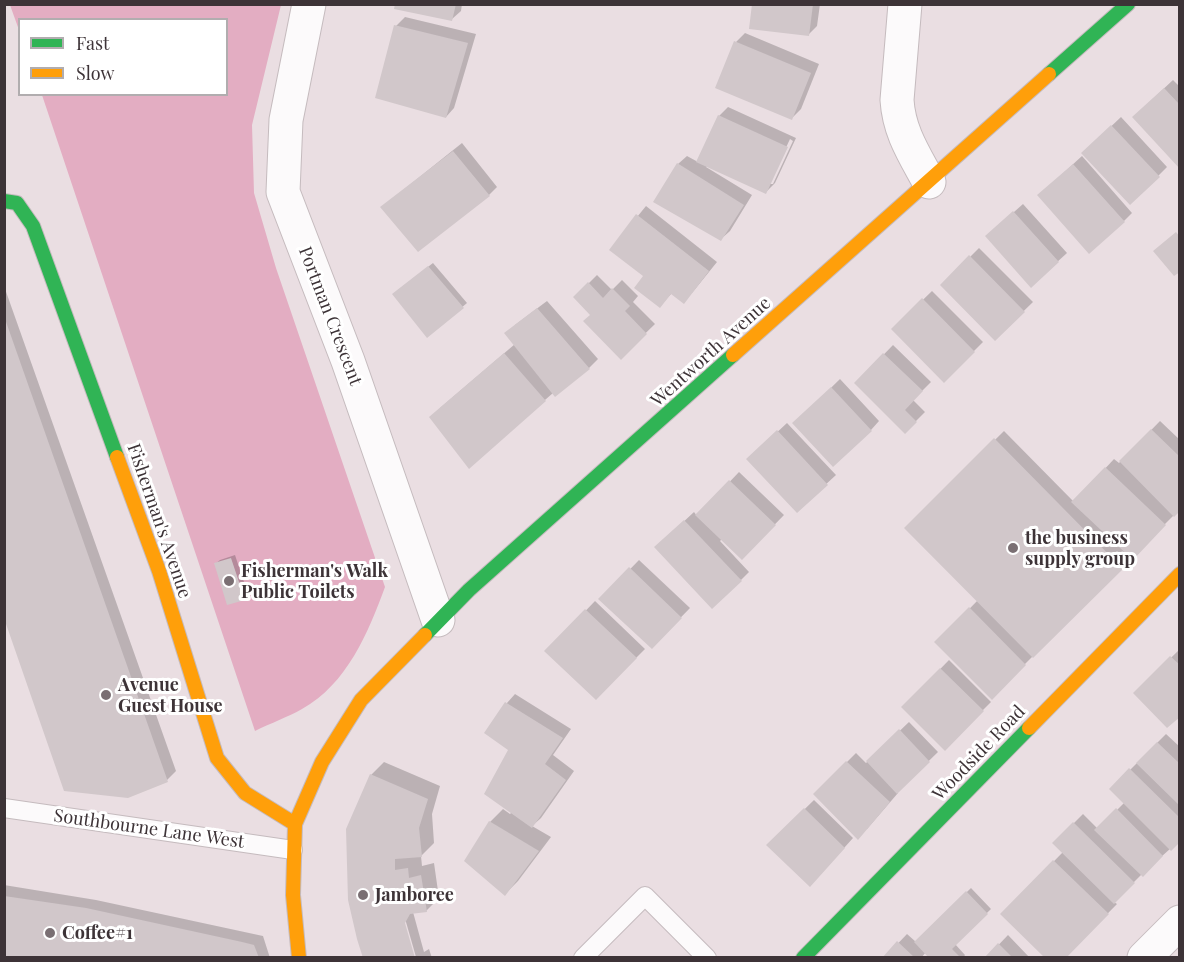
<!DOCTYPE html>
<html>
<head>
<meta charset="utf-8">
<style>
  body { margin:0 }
  #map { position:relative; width:1184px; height:962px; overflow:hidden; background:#eadee2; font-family:"Playfair Display",serif }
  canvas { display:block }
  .frame { position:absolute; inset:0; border:6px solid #3d3337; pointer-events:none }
  .legend { position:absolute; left:18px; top:18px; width:210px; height:78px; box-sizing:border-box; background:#fff; border:2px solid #b1adaf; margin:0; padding:8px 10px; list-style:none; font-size:18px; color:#3d3337 }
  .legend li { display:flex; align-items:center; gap:12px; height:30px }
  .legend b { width:30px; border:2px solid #b1adaf }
</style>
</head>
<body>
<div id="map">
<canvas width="1184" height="962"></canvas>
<div class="frame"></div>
<ul class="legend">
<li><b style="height:8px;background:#30b455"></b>Fast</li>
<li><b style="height:8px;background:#ff9f0a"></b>Slow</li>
</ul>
</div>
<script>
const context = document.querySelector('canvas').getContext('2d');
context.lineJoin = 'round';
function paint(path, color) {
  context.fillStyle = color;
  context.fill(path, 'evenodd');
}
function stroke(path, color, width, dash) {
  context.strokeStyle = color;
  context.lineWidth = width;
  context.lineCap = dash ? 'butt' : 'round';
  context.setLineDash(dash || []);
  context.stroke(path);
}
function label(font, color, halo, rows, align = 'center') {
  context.font = font + ' "Playfair Display",serif';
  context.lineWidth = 6;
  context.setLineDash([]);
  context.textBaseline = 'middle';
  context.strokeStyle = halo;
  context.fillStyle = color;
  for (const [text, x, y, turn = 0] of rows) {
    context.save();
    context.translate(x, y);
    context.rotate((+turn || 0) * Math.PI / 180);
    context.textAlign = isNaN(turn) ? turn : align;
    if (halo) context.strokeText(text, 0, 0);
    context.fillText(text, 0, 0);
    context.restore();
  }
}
const forest = new Path2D(`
  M10 5H281L252 125 254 193 276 268 385 587C368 633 347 684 302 709 288 717 271 723 255 731L42 95 226 94V20H20L19 30Z`);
const shadow = new Path2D(`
  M397 4H462L461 11 452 19Z
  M754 4H820L817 26 808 35Z
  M405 17 476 34 454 108 446 117 396 26Z
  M745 33 819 64 801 109 792 118 736 42Z
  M1173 80 1180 87V167L1143 108Z
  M728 107 796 138 775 183 766 192 707 166 706 167 752 195 730 231 721 239 678 164 687 156 698 162 719 116ZM790 139 793 141 773 184H769Z
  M1121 117 1167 167 1158 176 1083 153Z
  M462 143 497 187 489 195 382 207Z
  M1082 156 1132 213 1124 221 1048 187Z
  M1023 204 1067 253 1032 285 996 228Z
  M646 206 717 262 692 293H672L660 306 645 276 611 249Z
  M979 248 1033 302 995 339 942 285Z
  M433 263 467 303 428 336 398 290Z
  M597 275 612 290 622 280 638 296 633 302 655 324 621 357 592 315 575 297Z
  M4 286 176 771 167 780 128 797 65 790 4 616Z
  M932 291 983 342 944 381 893 329Z
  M547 301 598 359 589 368 553 393 469 466 440 408 515 344V325Z
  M893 345 931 382 913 400 925 412 905 432 856 383Z
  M840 379 879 421 871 430 794 424Z
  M1160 421 1180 440V509L992 697 937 642 978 600 906 528 1004 431 1074 502 1114 459 1119 463Z
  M787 423 836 475 797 511 757 451Z
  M739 472 784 515 742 558 722 539 720 541 749 572 741 580 665 539 694 512 697 516Z
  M235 555 248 594 244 598 215 564 220 560Z
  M639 560 690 608 652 647 601 599Z
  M595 601 645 649 596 698 547 651Z
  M1180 649V715L1135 693Z
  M949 660 991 702 945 748 903 707Z
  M515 694 571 729 553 755 574 771 541 818 532 826 551 837 518 881 505 894 490 822 503 809 510 814 512 812 510 750 507 703Z
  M909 722 938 752 897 792 898 793 867 829 815 794 856 753 866 763Z
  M1166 734 1180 747V840L1142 874 1114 902 1117 904 1064 958 1002 914 1063 852 1054 843 1083 814 1098 829 1124 803 1111 789Z
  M384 762 440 786 432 814 434 843 421 856 422 866 434 863 439 898 426 911 413 912 424 952 429 949 432 958H364L371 775ZM404 915 416 957H413L402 916Z
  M814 800 853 838 819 876 768 845Z
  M4 885 96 900 263 936 270 958H4Z
  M971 888 991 909 955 944 965 955 963 958H931L926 952 921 958H884L907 934 916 942Z
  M1008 935 1030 958H986Z`);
const building = new Path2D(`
  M395 4H456L452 21 394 9Z
  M752 4H813L809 36 749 29Z
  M394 25 468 43 446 118 375 98Z
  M734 41 811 73 792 120 715 88Z
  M1164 88 1180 105V169L1132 117Z
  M718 115 788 147 766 194 696 162Z
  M1111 125 1160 177 1130 205 1081 153Z
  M453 151 490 196 418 252 380 207Z
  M677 163 744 205 721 241 653 202Z
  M1073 164 1125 222 1089 254 1037 195Z
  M1013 211 1059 262 1031 288 985 236Z
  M636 214 709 271 684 304 671 294 660 308 634 288 643 276 609 250Z
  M1176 232 1180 237V272L1174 276 1153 251Z
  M969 255 1025 312 995 341 940 285Z
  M428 266 464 308 427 338 392 294Z
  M588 282 603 298 612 288 630 306 625 311 647 334 621 360 583 321 590 315 573 297Z
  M922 298 975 352 944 383 891 329Z
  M537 308 590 369 555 397 504 333Z
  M5 319 168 782 128 798 64 791 5 621Z
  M504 353 546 401 469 469 429 417Z
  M883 353 923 391 905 410 917 422 905 434 854 383Z
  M831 387 872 431 833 467 792 423Z
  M1151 429 1180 457V511L1174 517 1119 461Z
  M777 430 828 485 797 513 746 459Z
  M994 438 1123 569 1033 658 904 528Z
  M1105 467 1166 525 1133 560 1071 502Z
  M729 480 776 525 742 560 695 515Z
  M684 520 742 581 712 609 654 547Z
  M231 558 245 600 227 605 214 563Z
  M629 567 682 618 652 649 598 599Z
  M969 607 1026 665 992 700 934 642Z
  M585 609 637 658 596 700 544 651Z
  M1170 656 1180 665V717L1167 728 1133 693Z
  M940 668 984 711 945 751 901 707Z
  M505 702 563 738 545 764 566 780 532 828 484 794 508 750 484 733Z
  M899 729 930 762 897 794 866 761Z
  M1157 742 1180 764V806L1136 763Z
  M846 761 890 802 858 840 813 794Z
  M1129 768 1180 818V842L1171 851 1109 789Z
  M370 774 428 799 419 828 422 857 395 859V870L408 868 409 878 421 875 427 912 410 914 405 923 415 958H363L357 939 348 900 346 829Z
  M804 808 845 848 810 887 766 845Z
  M1116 808 1163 856 1143 877 1094 830Z
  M489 821 539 851 505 896 464 861Z
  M1073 822 1135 883 1114 904 1052 843Z
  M1053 860 1109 914 1066 958H1045L1000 914Z
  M966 891 988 914 952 949 961 958H929L914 942Z
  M4 896 86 908 242 942 254 945 259 958H4Z
  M897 941 915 958H882Z
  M998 943 1013 958H984Z`);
const lane = new Path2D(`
  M4 808 293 850
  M583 958 645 896 707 958`);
const street = new Path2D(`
  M309 4 286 120 283 192 348 361 438 620
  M905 4 897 100C899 132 914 154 929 182
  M1144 958 1180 922`);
const fast = new Path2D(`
  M1049 74 1128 4
  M4 201 17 203 33 226 117 457
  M425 635 469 590 733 355
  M803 958 1029 728`);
const slow = new Path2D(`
  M733 355 1049 74
  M117 457 159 571 217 758 245 793 295 824
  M1029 728 1180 574
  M299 958 293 895 295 824 322 762 361 700 425 635`);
const markers = [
  [1013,548,6,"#7a6f73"],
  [229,581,6,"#7a6f73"],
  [106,695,6,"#7a6f73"],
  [363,895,6,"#7a6f73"],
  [50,933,6,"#7a6f73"]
];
const streetNames = [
  ["Portman Crescent",330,316,69],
  ["Wentworth Avenue",711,352,-42],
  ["Fisherman's Avenue",159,521,71],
  ["Woodside Road",979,753,-46],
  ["Southbourne Lane West",149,829,8]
];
const poiNames = [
  ["the business",1025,538],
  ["supply group",1025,559],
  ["Fisherman's Walk",241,571],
  ["Public Toilets",241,592],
  ["Avenue",118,685],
  ["Guest House",118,706],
  ["Jamboree",375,895],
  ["Coffee#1",62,933]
];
paint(forest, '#e3adc2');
paint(shadow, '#0003');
paint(building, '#d1c7ca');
stroke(lane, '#c5bbbe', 20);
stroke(street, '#c5bbbe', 35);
stroke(fast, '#c5bbbe', 16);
stroke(slow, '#c5bbbe', 16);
stroke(lane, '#fcfafb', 18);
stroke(street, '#fcfafb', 33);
stroke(fast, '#30b455', 14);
stroke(slow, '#ff9f0a', 14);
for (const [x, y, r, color] of markers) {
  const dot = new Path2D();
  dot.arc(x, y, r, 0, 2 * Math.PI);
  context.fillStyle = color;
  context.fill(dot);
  stroke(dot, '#fff', 2);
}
label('18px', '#3d3337', '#fff', streetNames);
label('bold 18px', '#3d3337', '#fff', poiNames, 'left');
</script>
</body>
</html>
